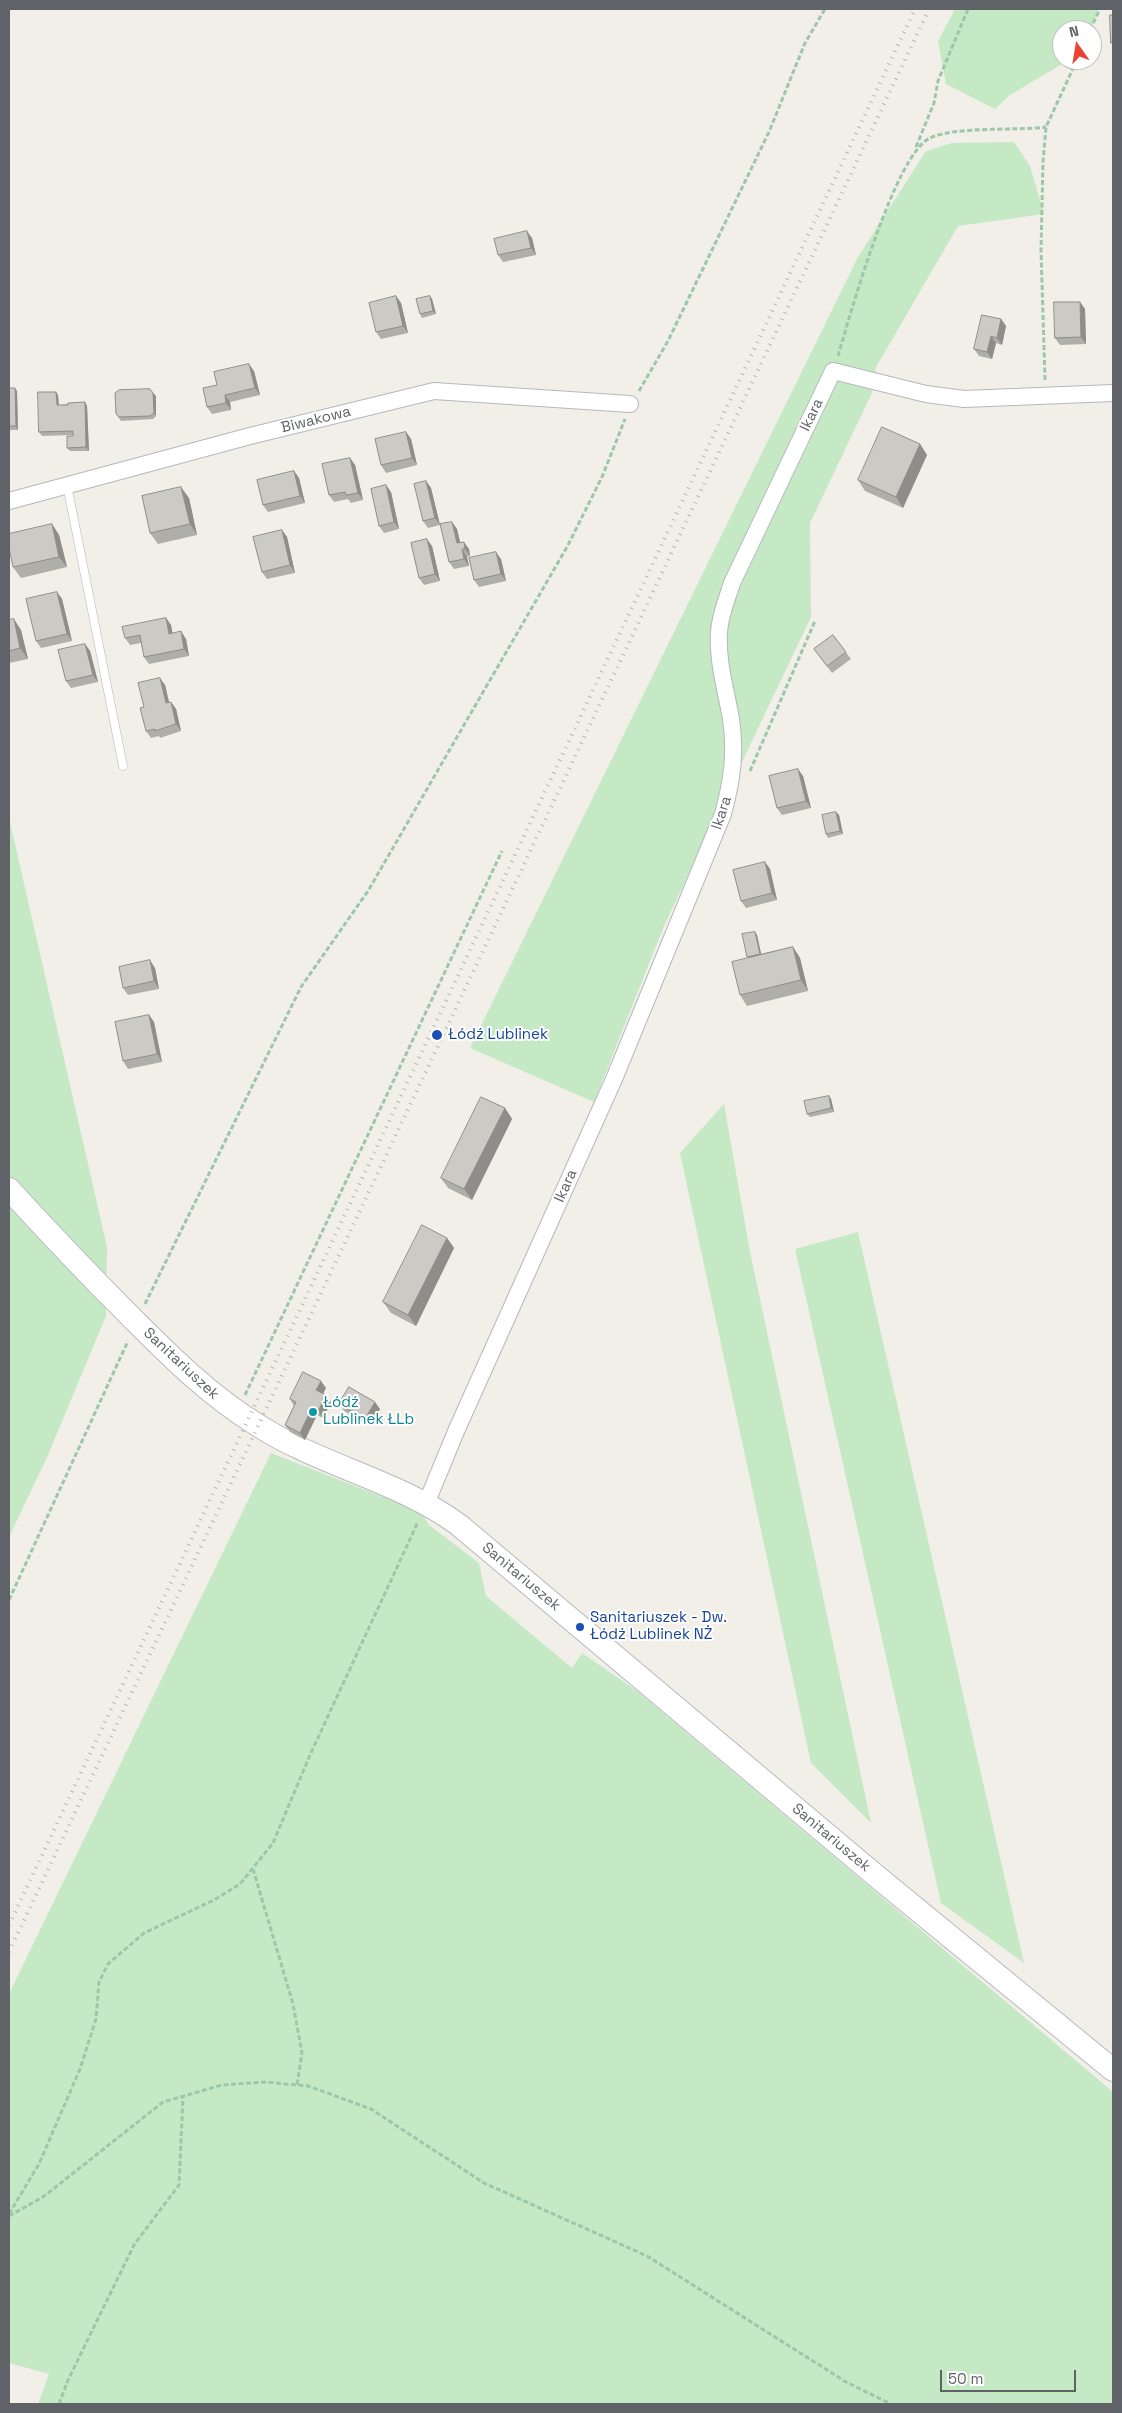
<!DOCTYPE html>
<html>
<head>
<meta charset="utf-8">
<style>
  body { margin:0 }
  #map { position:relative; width:1122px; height:2413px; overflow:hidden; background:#f1efe8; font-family:"Space Grotesk",sans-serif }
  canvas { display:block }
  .frame { position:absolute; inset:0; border:10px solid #5f6368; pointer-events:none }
  .north { position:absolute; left:1052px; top:20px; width:50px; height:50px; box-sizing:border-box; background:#fff; border:1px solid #bfc1c3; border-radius:50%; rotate:347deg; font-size:14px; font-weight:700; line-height:20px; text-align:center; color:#5f6368 }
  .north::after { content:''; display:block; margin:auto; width:18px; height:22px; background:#ea4335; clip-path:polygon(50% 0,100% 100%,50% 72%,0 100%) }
  .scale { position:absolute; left:940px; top:2370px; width:136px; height:22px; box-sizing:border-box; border:2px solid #5f6368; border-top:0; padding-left:6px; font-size:15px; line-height:18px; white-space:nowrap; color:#5f6368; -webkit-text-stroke:4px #fff; paint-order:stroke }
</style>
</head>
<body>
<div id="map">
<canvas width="1122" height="2413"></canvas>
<div class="frame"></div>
<div class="north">N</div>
<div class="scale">50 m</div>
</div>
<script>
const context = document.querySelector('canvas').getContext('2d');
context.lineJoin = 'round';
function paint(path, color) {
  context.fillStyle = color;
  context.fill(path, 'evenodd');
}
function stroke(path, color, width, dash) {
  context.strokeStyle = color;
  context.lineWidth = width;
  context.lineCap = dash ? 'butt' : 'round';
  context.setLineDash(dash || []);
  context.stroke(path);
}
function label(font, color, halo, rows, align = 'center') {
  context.font = font + ' "Space Grotesk",sans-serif';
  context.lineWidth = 4;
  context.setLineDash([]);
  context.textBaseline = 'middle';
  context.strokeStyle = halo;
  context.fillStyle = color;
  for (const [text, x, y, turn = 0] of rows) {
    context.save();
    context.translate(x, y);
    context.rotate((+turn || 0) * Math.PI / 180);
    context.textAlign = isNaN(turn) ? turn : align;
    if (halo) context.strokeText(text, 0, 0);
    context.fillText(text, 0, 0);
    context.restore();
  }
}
const green = new Path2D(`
  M955 9H1099L1090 30H1062V60H1069L1010 95 995 109 946 84 938 41Z
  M1014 142 1030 166 1044 214 958 226 876 367 872 393 810 523 811 617 664 926 594 1102 470 1048 858 257 926 151 952 143Z
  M9 818 107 1247 106 1316 48 1455 9 1537Z
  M724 1104 750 1252 871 1823 811 1763 680 1153Z
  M858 1232 1024 1963 941 1903 795 1249Z
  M271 1453 421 1512 429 1525 479 1563 486 1596 572 1668 582 1653 637 1691 1113 2092V2404H38L49 2374 9 2363V1994Z`);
const path = new Path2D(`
  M1090 30 1100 9
  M916 147 934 103 938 81 968 9
  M838 356C850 315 895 154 930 138 956 126 1015 131 1046 127
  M1045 380 1041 250 1043 162 1046 127 1077 60
  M639 391 668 341 769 132 805 43 825 9
  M750 771 815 621
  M145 1304 301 987 368 891 567 547 602 477 625 419
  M245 1395 502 851
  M9 1600 128 1341
  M253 1869 293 2004 302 2053 297 2085
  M9 2214 39 2164 80 2069 96 2019 99 1982 108 1964 144 1933 214 1900 240 1884 273 1843 310 1755 418 1522
  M9 2216 43 2197 163 2102 222 2085 266 2082 308 2086 371 2109 484 2183 647 2256 846 2382 891 2404
  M59 2404 68 2380 134 2245 179 2185 183 2097`);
const lane = new Path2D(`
  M67 485 123 766`);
const street = new Path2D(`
  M9 501 250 436 434 391 630 404
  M426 1504 457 1429 614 1079 723 814C732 781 736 753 731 719 726 690 717 661 719 632 720 615 727 599 732 583L833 371 926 394 964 399 1113 393`);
const secondary = new Path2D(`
  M9 1189C49 1233 90 1276 132 1318 172 1358 210 1396 259 1426 322 1466 399 1481 459 1525L875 1875 1113 2070`);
const rail = new Path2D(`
  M9 1925 915 9
  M9 1952 929 9`);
const wall = new Path2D(`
  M532 238 536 255 503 262 498 255Z
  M396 296 401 303 408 333 381 339 376 332Z
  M430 296 432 299 436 314 422 318 420 314Z
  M1080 302 1085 309 1086 344 1060 345 1055 338Z
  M1001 319 1006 326 1002 345 996 343 992 359 979 356 974 349Z
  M254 371 260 395 230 402 231 410 212 414 207 407 217 385Z
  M9 388 17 391 18 430H9Z
  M56 392 58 395 59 405 85 402 87 406 89 451H70L67 448 73 435 42 436 39 432Z
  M153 393 156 396V416L153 419 121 421 116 414Z
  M406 432 411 439 417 465 386 473 381 465Z
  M920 444 927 455 903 508 865 491 858 480Z
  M350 458 355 465 363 500 351 503 348 499 334 502 329 495Z
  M294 471 299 478 305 503 268 512 263 505Z
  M426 481 431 488 440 525 428 528 423 521Z
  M391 492 399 529 384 533 379 526Z
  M189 498 197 535 158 544 150 533Z
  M452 522 457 529 460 542 469 549 470 556 467 557 469 566 454 569 449 562Z
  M52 524 59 535 67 567 21 578 13 567Z
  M282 530 287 537 295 573 267 579 262 572Z
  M432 546 440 581 424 585 419 578Z
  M501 559 506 581 479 587 474 580Z
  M57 592 62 599 72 641 41 648 36 641Z
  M166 618 171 625 172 633 186 639 189 656 149 664 144 657 141 643 130 645 125 638Z
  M9 620 21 630 28 659 9 663Z
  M833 635 851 659 832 673 814 649Z
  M85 644 90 651 98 682 71 688 66 681Z
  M165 685 169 703 171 702 176 709 181 731 160 738 159 736 151 738 146 731 144 707Z
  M803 776 811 808 782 815 777 808Z
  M836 812 839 815 843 834 828 838 826 834Z
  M765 862 770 869 777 900 746 908 741 901Z
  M755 932 757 935 761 954 793 947 800 958 808 991 747 1006 740 995Z
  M155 968 159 989 128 995 123 988Z
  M149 1015 154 1022 162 1062 128 1069 123 1061Z
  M829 1096 831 1099 834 1112 810 1117 807 1114Z
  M505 1108 512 1119 472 1200 448 1188 441 1178Z
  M447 1238 454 1248 416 1326 391 1313 383 1302Z
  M326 1388 323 1394 331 1402 323 1418 317 1415 305 1440 290 1432 285 1425 294 1406 290 1399Z
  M339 1404 380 1409 370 1426 344 1411Z`);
const shadedWall = new Path2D(`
  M527 231 532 238 536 255 531 248Z
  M396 296 401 303 408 333 403 326Z
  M430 296 432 299 436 314 433 311Z
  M1080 302 1085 309 1086 344 1081 337Z
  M1001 319 1006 326 1002 345 997 338Z
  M991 336 996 343 992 359 987 352Z
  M249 364 254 371 260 395 255 388Z
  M15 388 17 391 18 430 16 426Z
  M56 392 58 395 59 409 57 405Z
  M153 393 156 396V416L154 413Z
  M225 395 230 402 231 410 226 403Z
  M85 402 87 406 89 451 86 447Z
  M406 432 411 439 417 465 412 458Z
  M920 444 927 455 903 508 896 497Z
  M350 458 355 465 363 500 358 493Z
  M294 471 299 478 305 503 300 496Z
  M426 481 431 488 440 525 435 518Z
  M386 485 391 492 399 529 394 522Z
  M181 487 189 498 197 535 190 524Z
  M452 522 457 529 462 550 457 543Z
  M52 524 59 535 67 567 59 557Z
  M282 530 287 537 295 573 290 565Z
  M427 539 432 546 440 581 435 574Z
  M464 542 469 549 470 556 465 549Z
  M462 549 467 557 469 566 464 559Z
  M496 552 501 559 506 581 501 574Z
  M57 592 62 599 72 641 67 634Z
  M166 618 171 625 174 641 169 634Z
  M14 619 21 630 28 659 20 648Z
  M181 631 186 639 189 656 184 649Z
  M85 644 90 651 98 682 93 675Z
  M160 678 165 685 171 710 166 703Z
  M171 702 176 709 181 731 176 724Z
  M798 769 803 776 811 808 806 801Z
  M836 812 839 815 843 834 840 831Z
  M765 862 770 869 777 900 772 893Z
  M755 932 757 935 762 958 760 954Z
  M793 947 800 958 808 991 801 980Z
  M150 960 155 968 159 989 154 981Z
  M149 1015 154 1022 162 1062 157 1054Z
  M829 1096 831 1099 834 1112 831 1108Z
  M505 1108 512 1119 472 1200 464 1189Z
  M447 1238 454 1248 416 1326 408 1315Z
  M321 1381 326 1388 321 1397 316 1390Z
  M326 1395 331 1402 323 1418 318 1411Z
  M375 1402 380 1409 370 1426 365 1419Z
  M312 1408 317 1415 305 1440 300 1433Z`);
const building = new Path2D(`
  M1110 15H1113V43H1111Z
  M527 231 531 248 498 255 494 239Z
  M396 296 403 326 376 332 369 303Z
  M430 296 433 311 420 314 416 299Z
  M1054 302H1080L1081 337 1055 338Z
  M982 315 1001 319 997 338 991 336 987 352 974 349Z
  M249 364 255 388 225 395 226 403 207 407 203 388 217 385 214 372Z
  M9 388H15L16 426H9Z
  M150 389 153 393 154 413 150 416 119 417 116 414 115 393 119 390Z
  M38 392H56L57 405H68V403L85 402 86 447 67 448V436H73V431L39 432Z
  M882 427 920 444 896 497 858 480Z
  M406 432 412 458 381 465 375 439Z
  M350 458 358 493 346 495 345 492 329 495 322 464Z
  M294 471 300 496 263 505 257 480Z
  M426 481 435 518 423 521 414 484Z
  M386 485 394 522 379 526 371 489Z
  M181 487 190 524 150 533 142 496Z
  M452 522 457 543 464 542 465 549H462L464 559 449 562 440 524Z
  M52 524 59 557 13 567 9 548V534Z
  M282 530 290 565 262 572 253 537Z
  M427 539 435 574 419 578 411 543Z
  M496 552 501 574 474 580 469 558Z
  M57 592 67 634 36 641 26 599Z
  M166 618 169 634 181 631 184 649 144 657 140 635 125 638 122 627Z
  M14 619 20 648 9 651V620Z
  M833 635 846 652 827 666 814 649Z
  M85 644 93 675 66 681 58 650Z
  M160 678 166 703 171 702 176 724 155 731V729L146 731 140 708 144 707 138 683Z
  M798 769 806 801 777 808 769 776Z
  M836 812 840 831 826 834 822 815Z
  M765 862 772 893 741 901 733 870Z
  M755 932 760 954 747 957 742 934Z
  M793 947 801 980 740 995 732 962Z
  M150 960 154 981 123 988 119 967Z
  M149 1015 157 1054 123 1061 115 1022Z
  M829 1096 831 1108 807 1114 804 1101Z
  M481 1097 505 1108 464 1189 441 1178Z
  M422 1225 447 1238 408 1315 383 1302Z
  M303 1372 321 1381 316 1390 326 1395 318 1411 312 1408 300 1433 285 1425 296 1402 290 1399Z
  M349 1387 375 1402 365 1419 339 1404Z`);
const markers = [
  [437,1035,6,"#1a4fb4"],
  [313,1412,5,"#0f9aa8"],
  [580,1627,5,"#1a4fb4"]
];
const streetNames = [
  ["Ikara",812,415,-64],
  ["Biwakowa",316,420,-14],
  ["Ikara",722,813,-72],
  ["Ikara",566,1186,-66],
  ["Sanitariuszek",181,1364,43],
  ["Sanitariuszek",521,1577,40],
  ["Sanitariuszek",831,1838,40]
];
const transitNames = [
  ["Łódź Lublinek",448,1035],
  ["Sanitariuszek - Dw.",590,1618],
  ["Łódź Lublinek NŻ",590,1635]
];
const cultureNames = [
  ["Łódź",323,1403],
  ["Lublinek ŁLb",323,1420]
];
paint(green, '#c5e8c5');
stroke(lane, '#b5b8bc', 9);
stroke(street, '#b5b8bc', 18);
stroke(secondary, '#b6babf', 24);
stroke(path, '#9cc7a9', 3, [5, 2.5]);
stroke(lane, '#fff', 8);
stroke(street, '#fff', 16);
stroke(secondary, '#fff', 22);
stroke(rail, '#b6b7b8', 4, [1, 6]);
paint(wall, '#afaea9');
paint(shadedWall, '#8f8d8a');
paint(building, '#cccac5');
stroke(building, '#8f8d8a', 1);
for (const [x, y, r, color] of markers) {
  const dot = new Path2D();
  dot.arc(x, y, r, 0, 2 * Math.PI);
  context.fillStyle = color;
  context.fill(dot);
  stroke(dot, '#fff', 2);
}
label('15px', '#5f6368', '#fff', streetNames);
label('15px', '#164399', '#fff', transitNames, 'left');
label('15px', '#0d838f', '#fff', cultureNames, 'left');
</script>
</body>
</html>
